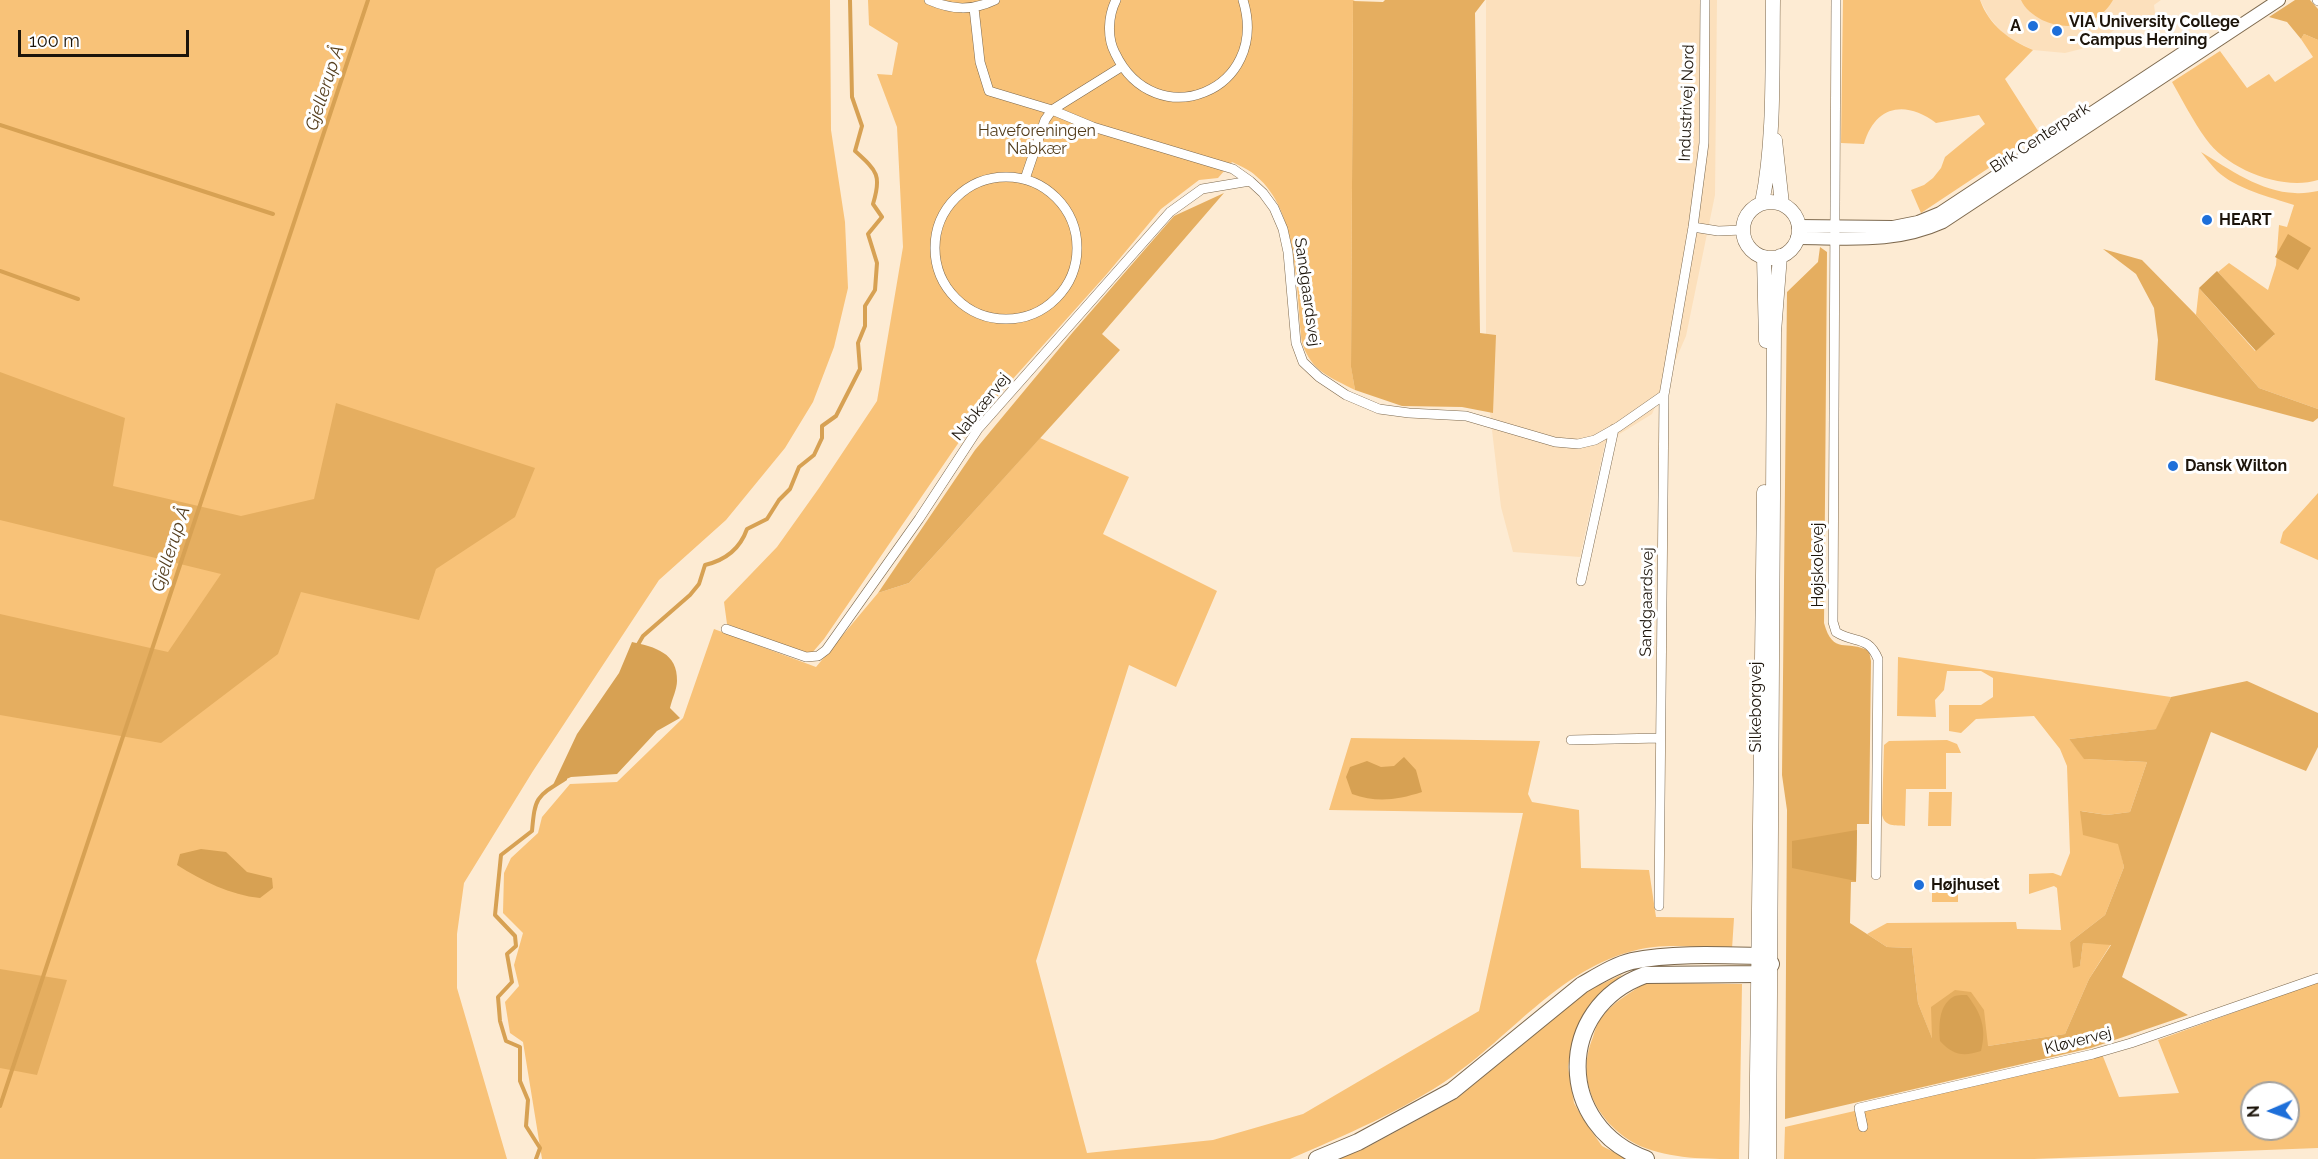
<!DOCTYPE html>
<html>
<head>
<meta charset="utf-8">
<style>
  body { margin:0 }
  #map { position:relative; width:2318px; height:1159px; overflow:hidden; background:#fdebd3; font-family:Raleway,sans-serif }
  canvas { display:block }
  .north { position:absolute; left:2240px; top:1081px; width:60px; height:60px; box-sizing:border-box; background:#fff; border:2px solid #a4a19d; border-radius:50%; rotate:268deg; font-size:16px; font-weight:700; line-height:24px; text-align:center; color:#1c140a }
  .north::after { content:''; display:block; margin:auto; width:21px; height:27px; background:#1e6fd9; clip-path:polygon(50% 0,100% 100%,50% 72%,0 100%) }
  .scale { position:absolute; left:18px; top:30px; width:171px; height:27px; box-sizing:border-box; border:3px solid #1c140a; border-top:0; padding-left:8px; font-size:18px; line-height:21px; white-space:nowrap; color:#1c140a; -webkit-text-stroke:4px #fff; paint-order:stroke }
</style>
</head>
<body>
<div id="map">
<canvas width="2318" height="1159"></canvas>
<div class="north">N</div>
<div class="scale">100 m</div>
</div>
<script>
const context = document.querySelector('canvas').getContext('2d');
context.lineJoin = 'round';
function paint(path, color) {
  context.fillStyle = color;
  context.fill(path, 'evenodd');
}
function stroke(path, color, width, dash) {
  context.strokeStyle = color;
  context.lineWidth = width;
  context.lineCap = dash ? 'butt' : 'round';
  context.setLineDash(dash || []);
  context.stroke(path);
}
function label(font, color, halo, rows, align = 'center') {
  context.font = font + ' Raleway,sans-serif';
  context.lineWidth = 6;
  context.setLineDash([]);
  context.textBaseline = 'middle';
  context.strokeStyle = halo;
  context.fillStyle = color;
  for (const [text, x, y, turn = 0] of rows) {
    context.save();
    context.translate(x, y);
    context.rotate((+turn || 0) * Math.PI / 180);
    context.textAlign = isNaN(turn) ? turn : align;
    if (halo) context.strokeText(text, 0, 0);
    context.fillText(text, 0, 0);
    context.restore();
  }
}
const built = new Path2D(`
  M1486 0H1717L1715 195 1686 336 1652 414 1605 443 1580 557 1513 552 1501 507 1486 379Z
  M1980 0H2161L2154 5 2156 21 2120 26 2096 43 2081 49 2065 53 2033 50 2005 36 1989 17Z`);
const green = new Path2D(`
  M0 0H830L831 130 845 222 848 288 834 347 813 402 785 448 726 520 659 580 533 771 464 883 457 934V988L507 1159H0Z
  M868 0H1355L1353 1 1351 366 1355 390C1330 377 1312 372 1302 343 1296 292 1299 211 1256 176 1250 170 1240 166 1232 162L1218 178 1199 180 1161 209 1106 275 968 429 824 639 812 653 789 649 727 624 724 602 777 547 819 488 877 401 903 247 897 127 877 74 892 75 898 43 869 25Z
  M1843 0H1980C1989 25 2009 40 2033 50L2005 79 2040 134 1921 213 1911 190 1924 185 1933 178 1941 168 1945 157 1985 124 1979 115 1936 123C1906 100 1875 105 1864 144L1841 143Z
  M2021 0H2113C2098 26 2067 32 2042 20 2033 15 2025 9 2021 0Z
  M2304 34 2318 40V180C2282 191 2227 169 2206 139 2193 121 2183 101 2172 82L2220 51 2247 88 2269 74 2275 82 2313 57 2301 39Z
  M2201 152C2229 169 2261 192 2295 193 2302 194 2311 192 2318 191V409L2259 388 2196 315 2199 288 2255 351 2274 335 2218 272 2229 263 2268 290 2276 265 2279 225 2287 227 2294 205C2270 197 2236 189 2217 171 2211 165 2206 158 2201 152Z
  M1040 438 1129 477 1103 534 1217 591 1176 687 1129 665 1036 961 1087 1153 1213 1140 1303 1114 1479 1011 1523 813 1329 810 1351 738 1540 741 1528 794 1532 802 1579 810 1581 868 1649 870 1656 917 1734 918 1732 949C1707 948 1679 944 1654 947 1570 957 1518 1030 1453 1076 1403 1111 1345 1135 1290 1159H542L523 1042 510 1033 505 1002 519 986 514 965 523 933 503 913 504 873 511 858 538 833 542 817 570 784 617 782 683 718 714 629 816 667 878 593 909 583Z
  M2318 493V560L2280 543 2283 532Z
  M1898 657 2171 697 2157 729 2069 739 2085 759 2147 762 2130 812 2107 815 2081 811 2119 844 2124 867 2105 915 2070 942 2080 965 2083 943 2111 944 2089 979 2065 1034 1988 1046 1933 1041 1918 1003 1912 948 1887 947 1867 934 1887 923 2016 922 2017 929 2061 930 2057 888 2054 886 2029 894V874L2053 873 2061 876 2070 853 2067 766 2060 749 2034 716 1976 719 1961 733 1949 731V705H1981L1993 697V678L1981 671H1947L1944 690 1935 700 1936 717 1897 716Z
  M1947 740 1957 744 1961 753H1946V789H1906L1905 826C1895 825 1885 827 1882 815L1884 745 1889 741Z
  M1929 792H1952L1951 826H1928Z
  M1932 878H1958V902H1932Z
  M1623 974 1601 993 1582 1017 1573 1040 1568 1067 1574 1103 1585 1122 1602 1146 1627 1159H1338L1366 1148 1456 1099 1589 990Z
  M2318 982V1148L2034 1159H1784L1785 1127 2102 1054 2119 1097 2179 1093 2158 1040ZM2252 1093H2288V1129H2252Z
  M1645 983 1742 984 1739 1159C1706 1159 1671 1159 1640 1146 1599 1126 1574 1082 1593 1037 1595 1031 1597 1022 1602 1017 1613 1002 1630 993 1645 983Z`);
const forest = new Path2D(`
  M1385 0H1485L1475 13 1480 333 1496 335 1493 413 1462 407 1402 406 1355 390 1351 367 1353 1 1383 2Z
  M2295 0H2310L2318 9V40L2304 34 2301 39 2287 22 2269 17Z
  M1224 193 1102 334 1120 350 909 583 878 593 975 450 1073 332 1174 216Z
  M1820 247 1827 252 1824 623C1833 656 1847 639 1869 651L1871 661 1869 824H1857L1856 882H1851L1850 923 1887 947 1912 948 1918 1003 1932 1038 1931 1007 1955 990 1971 992 1984 1010 1988 1046 2065 1034 2089 979 2111 945 2083 943 2080 966 2073 968 2070 942 2105 915 2124 867 2118 844 2083 835 2080 811 2107 815 2130 812 2147 762 2084 759 2069 739 2156 729 2171 697 2247 681 2318 713V747L2306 771 2211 732 2122 977 2188 1015 2091 1048 1785 1119 1787 810 1782 775 1787 292 1818 262Z
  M2103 249 2142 260 2196 315 2259 388 2318 409V418L2313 422 2155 380 2158 340 2154 308 2136 274Z
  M0 372 125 418 113 486 241 516 314 499 336 403 535 468 515 517 436 569 419 620 301 592 278 654 161 743 0 715V614L168 652 221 574 0 520Z
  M0 969 67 980 37 1075 0 1068Z`);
const water = new Path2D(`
  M2288 234 2311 248 2298 270 2275 257Z
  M2217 271 2275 334 2256 351 2199 288Z
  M632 642C655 647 678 653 677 681 677 689 672 699 670 708L680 718 657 731 617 774 571 777 553 785 577 734 619 673Z
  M1404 757 1416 770 1422 792C1397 800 1377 803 1352 794L1346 777 1350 767 1367 761 1381 767 1394 766Z
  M1857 830 1856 881 1792 868V841Z
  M201 849 226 852 247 872 272 878 273 888 260 898C230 895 203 881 177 865L180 854Z
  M1967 995C1981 1013 1987 1028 1981 1051 1963 1057 1953 1055 1940 1041 1939 1027 1938 1006 1953 997 1956 995 1963 995 1967 995Z`);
const stream = new Path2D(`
  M0 125 273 214
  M0 271 78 299
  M636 648 643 636 690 595 699 584 705 565C726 560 740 549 747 529L767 519 779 500 790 489 799 467 814 455 822 438V426L836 416 860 369 858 343 865 326V306L875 290 877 263 868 234 882 217 873 204C882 175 877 171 855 151L862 126 852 97 850 0
  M0 1106 368 0
  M536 1159 540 1148 526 1126 528 1100 520 1081V1047L506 1041 500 1021 498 997 512 982 507 954 516 946 515 936 495 915 501 855 532 831C535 797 536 797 565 779`);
const minor = new Path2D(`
  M929 0C952 10 972 11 995 0
  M1116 0C1108 16 1107 38 1115 53 1155 137 1271 91 1243 0
  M1836 0 1833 622 1836 632C1855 644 1868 635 1878 659L1876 875
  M2317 0 2318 1
  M974 8 980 62 989 91 1052 110 1093 127 1233 169 1250 181 1263 193 1274 208 1283 229 1288 252 1296 343 1303 362 1319 377 1346 395 1379 409 1409 413 1466 416 1555 442 1578 444 1595 440 1618 427 1664 395
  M935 248a71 71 0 1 1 142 0a71 71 0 1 1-142 0Z
  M1025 179 1045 120 1052 110 1121 67
  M1693 227 1718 231 1743 230
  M1581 581 1614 429
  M726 629 806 657 818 656 826 650 919 519 978 429 1170 212 1202 189 1250 181
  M1571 740 1660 738
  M1659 906 1664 395 1693 227 1704 143 1705 0
  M1863 1127 1859 1108 2093 1054 2131 1043 2318 978`);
const tertiary = new Path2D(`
  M1798 226 1893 227 1918 222 1940 213 2190 48
  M1797 238C1849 238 1894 244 1943 222L2279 0`);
const secondary = new Path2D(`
  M1775 140 1782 204
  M1743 230a28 28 0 1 1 56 0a28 28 0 1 1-56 0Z
  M1762 203C1775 140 1772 65 1773 0
  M1764 257 1766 341
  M1756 1159 1764 492
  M1769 1159 1774 332 1780 256`);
const motorway = new Path2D(`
  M1317 1159 1358 1142 1452 1091 1582 985C1598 976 1615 965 1632 961 1669 953 1720 955 1757 956L1771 964 1757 974 1645 975C1554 1008 1556 1127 1646 1159`);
const markers = [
  [2033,26,6,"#1e6fd9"],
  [2057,31,6,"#1e6fd9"],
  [2207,220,6,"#1e6fd9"],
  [2173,466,6,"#1e6fd9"],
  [1919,885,6,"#1e6fd9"]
];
const poiNames = [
  ["VIA University College",2069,22],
  ["- Campus Herning",2069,40],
  ["A",2021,26,"right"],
  ["HEART",2219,220],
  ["Dansk Wilton",2185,466],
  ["Højhuset",1931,885]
];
const streetNames = [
  ["Industrivej Nord",1687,103,-88],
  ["Birk Centerpark",2040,138,-33],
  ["Sandgaardsvej",1307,292,82],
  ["Nabkærvej",981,407,-51],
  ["Højskolevej",1818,565,-90],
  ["Sandgaardsvej",1647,602,-89],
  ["Silkeborgvej",1756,707,-90],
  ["Kløvervej",2078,1041,-14]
];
const parkNames = [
  ["Haveforeningen",1037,131],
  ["Nabkær",1037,149]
];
const waterNames = [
  ["Gjellerup Å",325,88,-72],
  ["Gjellerup Å",171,549,-72]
];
paint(built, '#fce0bc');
paint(green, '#f8c278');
paint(forest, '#e5ae60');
paint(water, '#d7a153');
stroke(stream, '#d7a153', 4);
stroke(minor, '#7d694e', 10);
stroke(tertiary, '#7d694e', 14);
stroke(secondary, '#7d694e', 15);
stroke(motorway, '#7d694e', 18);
stroke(minor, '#fff', 9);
stroke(tertiary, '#fff', 12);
stroke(secondary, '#fff', 14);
stroke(motorway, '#fff', 16);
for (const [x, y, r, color] of markers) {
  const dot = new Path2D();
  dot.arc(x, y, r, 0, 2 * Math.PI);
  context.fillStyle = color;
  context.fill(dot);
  stroke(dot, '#fff', 2);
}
label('bold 16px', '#1c140a', '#fff', poiNames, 'left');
label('16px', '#1c140a', '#fff', streetNames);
label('16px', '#523b19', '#fff', parkNames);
label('italic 18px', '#543d1c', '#fff', waterNames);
</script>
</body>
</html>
